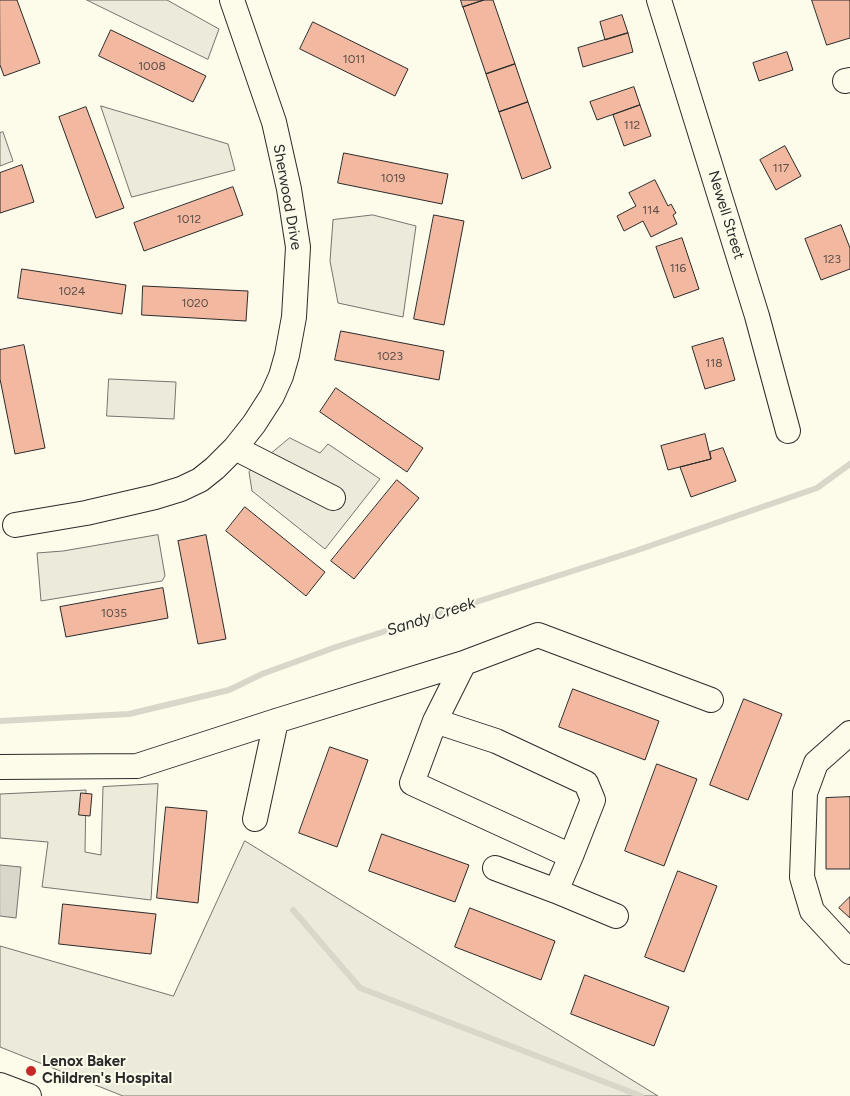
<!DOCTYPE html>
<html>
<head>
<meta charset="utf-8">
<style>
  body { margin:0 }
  canvas { display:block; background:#fdfbea }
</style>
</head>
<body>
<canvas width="850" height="1096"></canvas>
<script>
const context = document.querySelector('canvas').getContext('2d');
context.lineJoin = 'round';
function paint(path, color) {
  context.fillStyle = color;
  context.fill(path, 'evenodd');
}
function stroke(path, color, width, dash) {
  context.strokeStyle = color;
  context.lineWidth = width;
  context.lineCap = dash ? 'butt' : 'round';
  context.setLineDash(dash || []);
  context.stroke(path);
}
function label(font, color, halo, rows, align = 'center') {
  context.font = font + ' Figtree,sans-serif';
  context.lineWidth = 4;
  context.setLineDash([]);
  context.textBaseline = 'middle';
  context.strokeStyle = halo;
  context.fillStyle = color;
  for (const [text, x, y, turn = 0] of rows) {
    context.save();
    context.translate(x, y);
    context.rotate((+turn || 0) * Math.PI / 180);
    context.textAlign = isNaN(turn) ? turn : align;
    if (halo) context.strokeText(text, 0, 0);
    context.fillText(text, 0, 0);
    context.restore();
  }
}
const green = new Path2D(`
  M109 379 176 382 174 419 107 416Z
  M245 841 658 1096H123L0 1047V946L173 996Z`);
const parking = new Path2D(`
  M87 0H167L219 29 208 59Z
  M101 106 228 144 235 170 132 197Z
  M3 132 13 161 0 166V133Z
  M373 215 416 226 403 317 338 303 330 261 333 220Z
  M290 438 320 453 328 444 380 479 325 549 252 491 249 472Z
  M158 535 165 576 162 581 41 601 37 553 63 551Z
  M158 784 151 900 42 887 48 842 0 838V794L86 790 85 852 101 855 103 787Z`);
const water = new Path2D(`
  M0 865 21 867 16 918 0 916Z`);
const stream = new Path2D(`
  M0 721 129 714 229 690 262 674 336 647 635 551 817 488 850 464
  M293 910 360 988 641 1096`);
const building = new Path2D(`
  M0 0H17L40 63 4 76 0 65Z
  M461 0H484L463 7Z
  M484 0H493L515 64 486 74 463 7Z
  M812 0H850V38L827 45Z
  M622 15 628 33 605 40 600 22Z
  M313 22 408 69 395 96 300 49Z
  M111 30 206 76 193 102 99 56Z
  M628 33 633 52 583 67 578 48Z
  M787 52 793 70 759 81 753 63Z
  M515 64 528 102 499 112 486 74Z
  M634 87 640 105 597 120 590 102Z
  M528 102 551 168 522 179 499 112Z
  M640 105 651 136 624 146 613 115Z
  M86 107 124 208 96 218 59 117Z
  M785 146 801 176 776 190 760 160Z
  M344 153 448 174 442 204 338 183Z
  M22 165 34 202 0 213V173Z
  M655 180 668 206 671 204 676 213 673 215 677 224 651 237 643 221 624 231 617 216 636 206 629 193Z
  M233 187 243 215 144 251 134 223Z
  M434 215 464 221 444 325 414 319Z
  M841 225 850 248V269L821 280 805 239Z
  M682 238 699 289 674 298 656 247Z
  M22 269 126 285 122 314 18 298Z
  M143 286 248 291 246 321 142 315Z
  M341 331 444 351 439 380 335 360Z
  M723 338 735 380 705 389 692 347Z
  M24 345 45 448 15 454 0 379V350Z
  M336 388 423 448 407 472 320 412Z
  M705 434 711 459 668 470 661 446Z
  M723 448 736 481 691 497 680 467 711 459 710 452Z
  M397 480 419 498 354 579 331 561Z
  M245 507 325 572 306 596 226 531Z
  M206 535 226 639 198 644 178 541Z
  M163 588 168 618 66 637 60 607Z
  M573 689 659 721 645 760 559 727Z
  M744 699 782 714 748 800 710 785Z
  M330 747 368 760 337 847 299 833Z
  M657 764 697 779 664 866 625 851Z
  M81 793 92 794 90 816 79 815Z
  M850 797V869H826V798Z
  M166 807 207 811 198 903 157 898Z
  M382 834 469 865 455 902 369 871Z
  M678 871 717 886 684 972 645 957Z
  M850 897V918L839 908Z
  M63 904 156 914 151 954 59 944Z
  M470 908 555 941 541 980 455 947Z
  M585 975 669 1007 654 1046 571 1014Z`);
const minor = new Path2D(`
  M659 0 757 316 788 431
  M845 81 850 80
  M235 448 333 498
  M15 525 86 513 155 497 181 489 200 480 215 468 235 448 254 424 272 396 281 376 287 355 294 317 298 247 289 189 274 122 232 0
  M435 721 496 741 586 783 593 800 571 856 412 783 435 721 464 663
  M850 733 816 763 805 793 802 877 812 911 850 952
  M0 767 137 766 276 721 464 663 538 635 711 700
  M255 819 276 721
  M571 856 556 891 616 916
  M495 868 556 891
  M0 1085 29 1096`);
const markers = [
  [31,1071,6,"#c62828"]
];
const numberNames = [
  ["1011",354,59],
  ["1008",152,66],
  ["112",632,125],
  ["117",781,168],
  ["1019",393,178],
  ["114",651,210],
  ["1012",189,219],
  ["123",832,259],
  ["116",678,268],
  ["1024",72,291],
  ["1020",195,303],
  ["1023",390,356],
  ["118",714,363],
  ["1035",114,613]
];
const streetNames = [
  ["Sherwood Drive",287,197,80],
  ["Newell Street",726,215,73]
];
const poiNames = [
  ["Lenox Baker",42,1062],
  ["Children's Hospital",42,1079]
];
const waterNames = [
  ["Sandy Creek",431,617,-18]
];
paint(green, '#ecebdb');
stroke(green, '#74746e', 1);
paint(parking, '#eceadb');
stroke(parking, '#74746e', 1);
paint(water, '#d8d7c9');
stroke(water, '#74746e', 1);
stroke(stream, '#d8d7c9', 6);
paint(building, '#f2b8a0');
stroke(building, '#2b2b2b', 1);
stroke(minor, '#2b2b2b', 26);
stroke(minor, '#fdfbea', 24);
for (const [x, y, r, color] of markers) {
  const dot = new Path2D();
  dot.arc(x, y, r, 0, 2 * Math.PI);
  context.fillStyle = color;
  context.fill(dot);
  stroke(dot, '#fdfbea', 2);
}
label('12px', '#5d4e48', null, numberNames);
label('15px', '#2b2b2b', '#fdfbea', streetNames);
label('bold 15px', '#2b2b2b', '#fdfbea', poiNames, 'left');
label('italic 16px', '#2b2b2b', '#fdfbea', waterNames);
</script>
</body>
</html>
